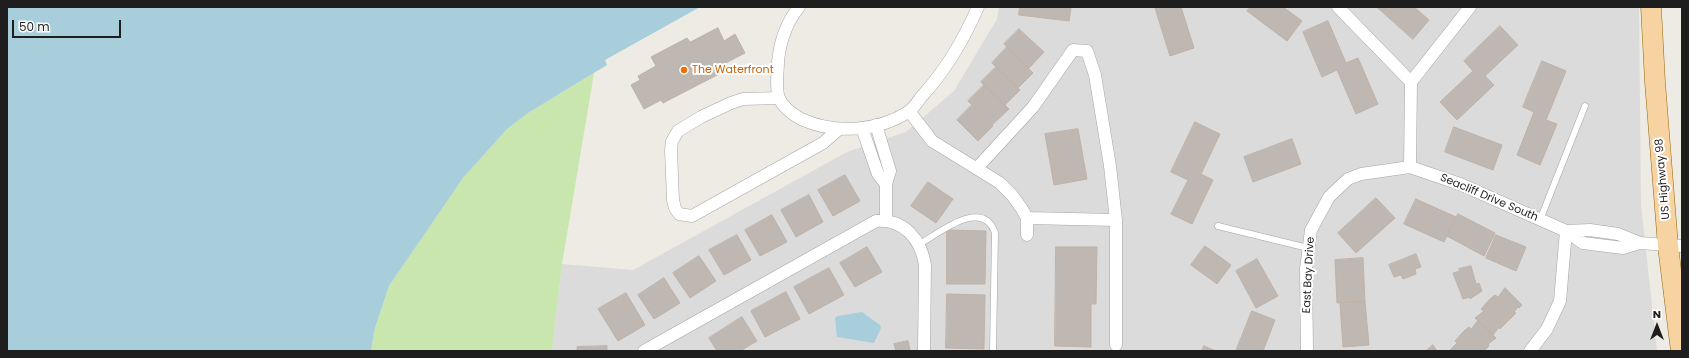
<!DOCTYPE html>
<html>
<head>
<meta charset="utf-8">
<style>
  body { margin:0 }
  #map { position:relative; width:1689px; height:358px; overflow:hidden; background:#eeebe5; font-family:Poppins,sans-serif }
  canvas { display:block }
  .frame { position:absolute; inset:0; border:8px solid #1e1e1e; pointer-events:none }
  .north { position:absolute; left:1637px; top:306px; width:40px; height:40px; -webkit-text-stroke:3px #fff; paint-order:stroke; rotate:0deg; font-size:11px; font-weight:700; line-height:16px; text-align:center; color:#1e1e1e }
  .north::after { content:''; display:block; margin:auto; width:14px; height:18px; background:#1e1e1e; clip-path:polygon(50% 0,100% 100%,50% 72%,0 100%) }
  .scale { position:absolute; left:12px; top:20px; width:109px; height:18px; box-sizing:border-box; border:2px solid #1e1e1e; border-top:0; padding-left:5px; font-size:12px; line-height:14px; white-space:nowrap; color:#1e1e1e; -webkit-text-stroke:3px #fff; paint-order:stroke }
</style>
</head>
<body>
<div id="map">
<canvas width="1689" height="358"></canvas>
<div class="frame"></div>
<div class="north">N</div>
<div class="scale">50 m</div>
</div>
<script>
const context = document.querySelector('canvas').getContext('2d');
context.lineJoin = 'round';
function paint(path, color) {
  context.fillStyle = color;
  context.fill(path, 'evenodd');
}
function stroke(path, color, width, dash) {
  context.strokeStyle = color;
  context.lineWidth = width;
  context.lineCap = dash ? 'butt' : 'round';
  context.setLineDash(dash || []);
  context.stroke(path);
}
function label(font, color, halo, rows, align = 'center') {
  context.font = font + ' Poppins,sans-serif';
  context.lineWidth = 4;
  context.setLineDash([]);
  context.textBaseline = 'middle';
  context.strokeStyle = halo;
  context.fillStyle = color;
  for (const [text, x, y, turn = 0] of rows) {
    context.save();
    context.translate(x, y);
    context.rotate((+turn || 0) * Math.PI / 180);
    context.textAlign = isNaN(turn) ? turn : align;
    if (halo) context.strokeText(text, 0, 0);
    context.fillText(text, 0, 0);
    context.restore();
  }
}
const residential = new Path2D(`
  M999 7H1639L1641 205 1657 351H552L562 264 633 270 847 152 906 132 954 91 997 19Z`);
const grass = new Path2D(`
  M594 73 562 264 552 351H371L375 328 389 286 463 178 507 129 528 113Z`);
const water = new Path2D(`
  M7 7H700L605 60 607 65 528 113 507 129 463 178 389 286 375 328 371 351H7Z
  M862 312 880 325 881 328 874 343 837 337 835 318 838 316Z`);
const building = new Path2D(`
  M1020 7H1071L1069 21 1019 15Z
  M1181 7 1194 48 1170 56 1155 8Z
  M1251 7H1283L1302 21 1287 41 1247 11Z
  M1377 7H1414L1429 20 1413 39Z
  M1328 21 1346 63 1358 58 1378 104 1356 114 1337 70 1322 77 1303 32Z
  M1500 26 1518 45 1485 76 1494 85 1457 120 1440 102 1473 71 1464 61Z
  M718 28 724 41 735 34 745 53 718 67 721 73 663 103 661 100 644 109 631 85 640 80 638 76 656 66 651 57 687 38 690 42Z
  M1019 29 1044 52 1029 68 1004 44Z
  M1007 47 1033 73 1018 88 992 63Z
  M1542 61 1566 71 1546 120 1557 124 1540 165 1517 155 1534 112 1523 107Z
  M996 67 1020 90 1005 105 981 82Z
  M984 85 1009 109 992 125 968 101Z
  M972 105 993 126 978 141 957 120Z
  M1195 122 1220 134 1201 174 1213 180 1192 224 1171 214 1188 180 1171 172Z
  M1454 127 1502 145 1493 170 1445 152Z
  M1078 129 1087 179 1054 185 1045 134Z
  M1292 139 1301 164 1253 182 1244 157Z
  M845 175 860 201 833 216 818 190Z
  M928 182 953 199 936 223 911 206Z
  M809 195 823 222 796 237 781 210Z
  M1376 198 1395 218 1356 253 1338 233Z
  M1416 199 1456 217 1444 242 1404 224Z
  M1458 214 1495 233 1484 256 1447 236Z
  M772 215 787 242 760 256 745 230Z
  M947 230 986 231 985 284H947Z
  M737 235 751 260 724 275 709 250Z
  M1496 235 1526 247 1516 271 1486 258Z
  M1205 246 1231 265 1217 284 1191 265Z
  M867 247 882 272 855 287 840 263Z
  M1056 247H1097L1096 304H1091V347L1055 346Z
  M1416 254 1421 267 1415 269 1416 274 1403 279 1401 275 1394 277 1389 265Z
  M699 256 716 281 690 298 673 273Z
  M1363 258 1365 302 1337 303 1335 260Z
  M1257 259 1278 296 1256 308 1236 271Z
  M1471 266 1476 284 1479 283 1482 291 1470 299V297L1463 299 1453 273 1460 271 1459 269Z
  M829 268 844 295 809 314 794 287Z
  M664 278 680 303 654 319 638 295Z
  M1505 288 1522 305 1519 308 1518 307 1514 312 1516 313 1500 329 1499 327 1493 335 1475 318 1484 311 1481 309 1490 299 1495 295 1498 297Z
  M786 292 800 319 765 337 751 311Z
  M626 293 645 325 618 341 598 309Z
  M947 294 985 295 984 349 946 348Z
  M1365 302 1369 345 1343 347 1340 304Z
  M1252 311 1275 320 1263 351H1236Z
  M742 317 757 341 740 351H717L709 338Z
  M1478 321 1496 338 1488 344 1489 346 1484 351H1449L1457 343 1455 341 1464 331 1469 327 1471 329Z
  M908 341 910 350 896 351 894 344Z
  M1433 345 1437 351H1426Z
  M607 346V351H577V347Z
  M1204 346 1216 351H1202Z`);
const lane = new Path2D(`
  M1540 220 1585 106
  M1218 226 1308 248
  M920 244C939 233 983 197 995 233L993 351`);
const street = new Path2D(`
  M799 7C786 23 780 41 778 62 778 73 775 88 779 98 783 108 792 114 801 119 834 134 877 132 908 112 914 108 918 101 922 96 946 70 964 39 978 7
  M1338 7 1411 82
  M779 98 743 99 731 103 701 117 678 131 672 141 671 150 673 200 675 208 679 214 692 216 823 143 839 129
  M909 111 932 141 1000 183 1012 195 1022 209 1027 218 1116 220
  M862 128 878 174 886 184 890 171 876 125
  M1410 167 1411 82 1470 7
  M977 168 1033 107 1073 50 1087 51 1095 75 1110 166 1116 220V345
  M1027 218V235
  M886 220V184
  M1566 231 1590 230 1618 234 1640 243 1682 246
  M644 351 876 221C904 219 921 239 925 265L924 351
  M1307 351 1306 269 1311 230 1329 197 1348 179 1361 174 1410 167 1460 184 1566 231 1583 243 1623 248 1640 243
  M1530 351 1547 329 1560 301 1566 231`);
const primary = new Path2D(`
  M1651 7 1655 82 1668 246 1681 351`);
const markers = [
  [684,70,4,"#e8710a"]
];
const foodNames = [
  ["The Waterfront",692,70]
];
const streetNames = [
  ["US Highway 98",1663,179,-95],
  ["Seacliff Drive South",1489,198,23],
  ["East Bay Drive",1309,275,-87]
];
paint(residential, '#dcdbdb');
paint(grass, '#c8e6ad');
paint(water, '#a7ceda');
paint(building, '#bfb7b1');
stroke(building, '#bfb2a8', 1);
stroke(lane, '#a5a5a5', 7);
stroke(street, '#a5a5a5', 13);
stroke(primary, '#906508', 21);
stroke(lane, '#fff', 6);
stroke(street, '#fff', 12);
stroke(primary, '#f6d3a1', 20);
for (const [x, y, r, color] of markers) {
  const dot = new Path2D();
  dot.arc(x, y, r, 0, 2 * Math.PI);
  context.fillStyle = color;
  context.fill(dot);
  stroke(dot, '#fff', 1.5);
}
label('11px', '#c56008', '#fff', foodNames, 'left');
label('11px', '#1e1e1e', '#fff', streetNames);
</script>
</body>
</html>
